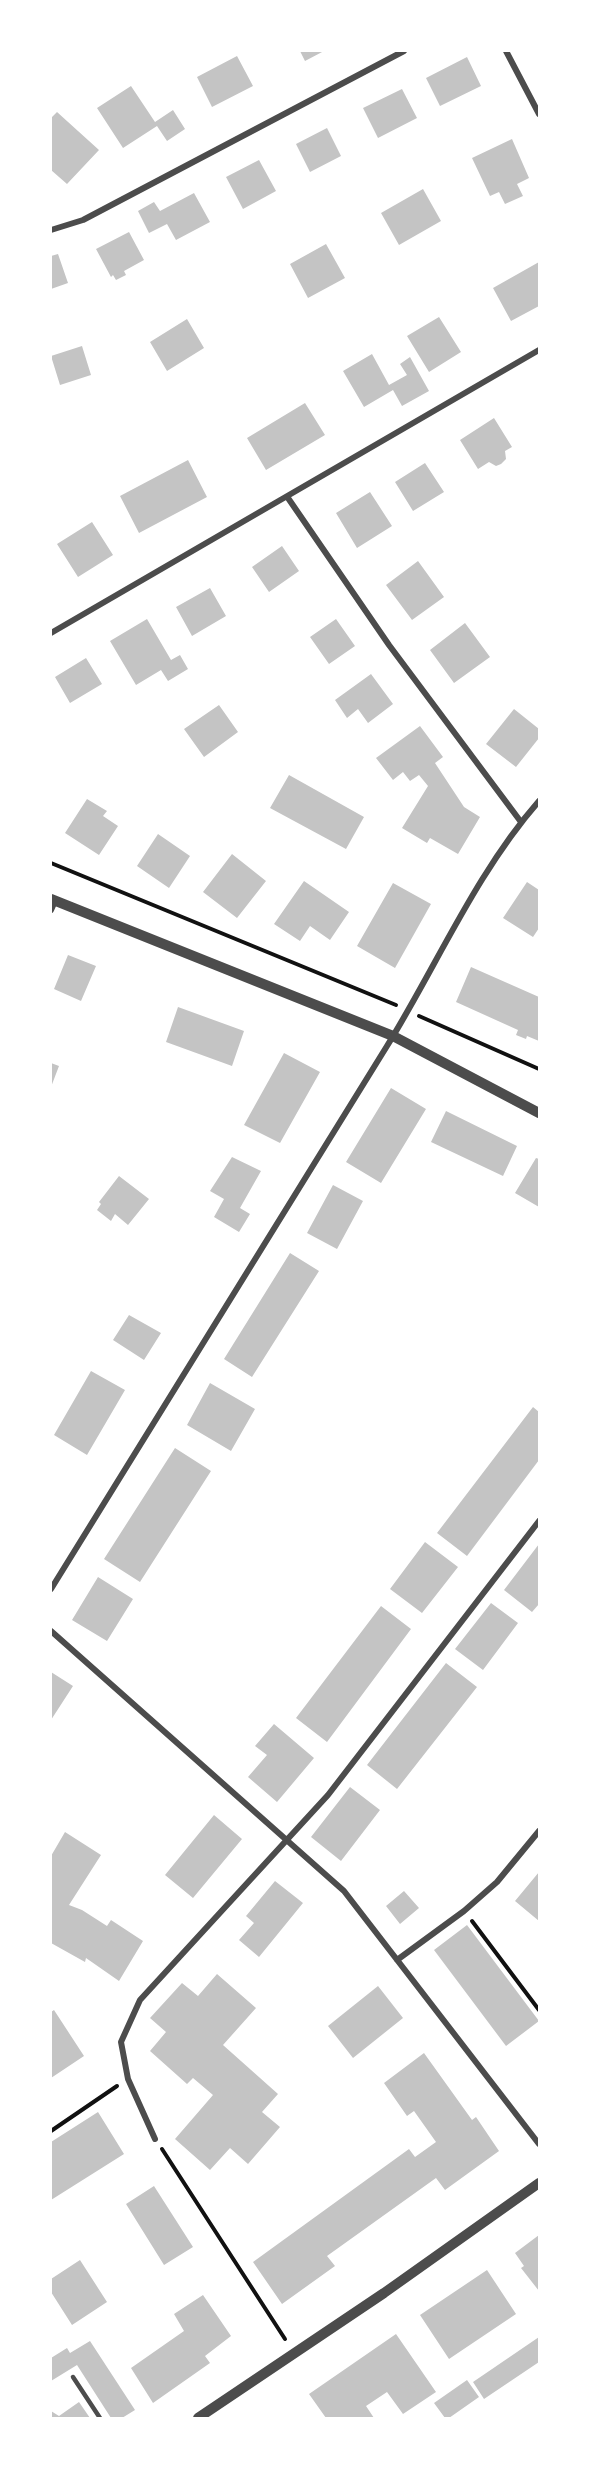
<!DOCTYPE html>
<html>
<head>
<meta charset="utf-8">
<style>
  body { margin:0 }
  #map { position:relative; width:590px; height:2469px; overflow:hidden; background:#fff; font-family:Literata,serif }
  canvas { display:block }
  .frame { position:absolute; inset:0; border:52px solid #fff; pointer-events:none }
</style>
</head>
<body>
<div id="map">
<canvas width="590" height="2469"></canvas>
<div class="frame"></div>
</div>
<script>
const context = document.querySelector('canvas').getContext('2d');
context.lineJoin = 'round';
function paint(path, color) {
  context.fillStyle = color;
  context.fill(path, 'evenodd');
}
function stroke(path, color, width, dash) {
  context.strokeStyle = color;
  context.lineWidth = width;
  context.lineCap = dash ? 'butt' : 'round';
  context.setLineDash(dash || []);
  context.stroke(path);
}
const building = new Path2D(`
  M300 51H324L305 61Z
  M237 56 253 86 212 107 197 77Z
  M467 57 481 86 440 106 426 78Z
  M131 86 155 122 173 110 185 129 167 141 157 126 123 148 97 108Z
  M402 89 417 118 378 138 363 108Z
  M57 112 99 150 67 184 51 170V118Z
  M327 128 341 156 310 172 296 144Z
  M512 139 529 178 517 184 523 196 505 204 499 192 490 196 472 158Z
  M259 160 276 191 243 209 226 177Z
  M423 189 441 221 399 245 381 213Z
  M194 193 210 222 176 240 167 224 149 233 138 211 154 202 160 211Z
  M129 232 144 260 124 271 126 275 116 280 113 275 111 277 96 249Z
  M326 244 345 278 308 298 290 264Z
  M58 254 68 283 51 289V256Z
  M539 262V306L511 321 493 288Z
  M439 317 461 352 429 372 407 336Z
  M187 319 204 348 167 371 150 342Z
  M82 346 91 375 60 385 51 356Z
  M372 354 389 385 407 375 400 364 410 357 429 391 402 406 393 390 364 407 343 371Z
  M305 403 325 435 266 470 247 438Z
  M494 418 512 447 505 451 506 459 501 464 496 466 489 462 478 469 460 440Z
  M188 460 207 497 139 533 120 496Z
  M425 463 444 492 413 511 395 482Z
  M370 492 392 526 357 548 336 513Z
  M92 522 113 555 78 577 57 544Z
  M282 546 299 571 269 592 252 567Z
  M418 561 444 597 412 620 386 585Z
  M210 588 226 616 192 636 176 607Z
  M147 619 171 660 180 655 188 669 168 681 161 670 136 685 110 641Z
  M336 619 355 646 329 664 310 637Z
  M465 623 490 657 454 683 430 650Z
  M86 658 102 684 70 703 55 677Z
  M371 674 393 704 368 723 358 709 347 718 335 700Z
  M219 705 238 732 204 757 184 729Z
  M514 709 539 729V738L516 767 486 744Z
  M420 726 443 757 435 763 464 807 480 817 458 854 430 838 427 843 402 828 428 786 419 775 410 781 403 772 393 780 376 758Z
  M289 775 364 817 346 849 270 808Z
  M87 799 107 811 103 816 118 826 99 855 65 833Z
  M158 834 190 856 169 888 137 866Z
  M232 854 266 881 237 918 203 892Z
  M304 881 349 912 330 940 310 926 300 941 274 924Z
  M527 882 539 890V928L533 937 503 918Z
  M393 883 431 904 395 968 357 946Z
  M68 955 96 966 81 1001 54 989Z
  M471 967 539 997V1041L527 1036 526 1039 516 1035 518 1030 456 1002Z
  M178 1007 244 1031 232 1066 166 1042Z
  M284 1053 320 1072 280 1143 244 1125Z
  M51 1063 59 1066 51 1087Z
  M391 1088 426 1109 381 1183 346 1162Z
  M446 1111 517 1146 503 1176 431 1142Z
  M232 1157 261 1171 240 1208 250 1214 239 1232 214 1217 224 1199 210 1191Z
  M536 1158 539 1159V1207L515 1193Z
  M119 1176 149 1199 128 1225 115 1214 111 1221 97 1210 101 1204 99 1202Z
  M333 1185 363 1201 337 1249 307 1233Z
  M290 1253 319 1271 252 1377 224 1359Z
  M129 1315 161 1333 144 1360 113 1340Z
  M91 1371 125 1390 87 1455 54 1435Z
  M210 1383 255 1409 231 1451 187 1425Z
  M533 1407 539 1412V1460L467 1556 437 1533Z
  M175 1448 211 1471 140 1582 104 1559Z
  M425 1542 458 1567 422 1613 390 1589Z
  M539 1544V1604L532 1612 504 1590Z
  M98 1577 133 1599 107 1641 72 1620Z
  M491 1603 518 1623 483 1670 455 1649Z
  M381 1606 411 1629 327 1742 296 1718Z
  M446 1663 477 1687 397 1789 367 1765Z
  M51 1672 73 1686 51 1720Z
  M274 1724 314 1758 277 1802 248 1777 267 1755 255 1746Z
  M350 1787 380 1810 341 1861 311 1837Z
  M214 1815 242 1839 193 1898 165 1875Z
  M65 1832 101 1855 69 1905 82 1910 107 1926 111 1920 143 1941 119 1981 86 1958 85 1962 51 1943V1856Z
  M539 1872V1921L515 1901Z
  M275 1881 303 1903 259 1957 239 1940 254 1923 246 1916Z
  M404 1891 419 1908 400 1924 386 1906Z
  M467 1925 539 2021 506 2046 434 1950Z
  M217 1974 256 2008 223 2045 278 2094 262 2112 280 2127 248 2164 230 2148 210 2170 175 2139 213 2095 193 2078 187 2084 150 2051 166 2032 150 2018 182 1983 198 1996Z
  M378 1986 403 2018 353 2058 328 2026Z
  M54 2010 84 2056 51 2078V2012Z
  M424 2053 472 2120 476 2117 499 2151 445 2190 436 2178 327 2256 335 2266 282 2304 253 2262 409 2149 415 2157 436 2142 414 2111 407 2116 384 2083Z
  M98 2112 124 2154 51 2200V2142Z
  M154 2186 193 2247 164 2265 126 2204Z
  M539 2235V2291L521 2268 524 2266 515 2253Z
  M80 2260 107 2302 72 2325 51 2292V2279Z
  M487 2270 516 2314 449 2359 420 2315Z
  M203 2295 231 2336 205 2356 210 2363 153 2403 131 2368 184 2331 174 2314Z
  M396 2334 436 2392 403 2414 387 2392 366 2406 374 2418H326L309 2394Z
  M539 2337V2362L484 2399 473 2382Z
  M90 2341 135 2410 122 2418H111L77 2365 51 2381V2358L67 2348 70 2353Z
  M467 2380 479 2397 449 2418H445L434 2403Z
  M79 2402 90 2418H51V2411L59 2416Z`);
const path = new Path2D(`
  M51 863 396 1005
  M419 1016 539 1069
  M472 1921 539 2010
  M51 2131 117 2086
  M162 2149 285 2339`);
const service = new Path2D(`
  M73 2377 100 2418`);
const minor = new Path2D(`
  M506 51 539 114
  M51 230 83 220 404 51
  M288 498 389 645 521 822
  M51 633 539 350
  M51 910 55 901
  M51 1589C163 1408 275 1227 387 1046 437 965 476 873 539 801
  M51 1631 344 1891 539 2144
  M397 1960 464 1911 497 1882 539 1831
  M155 2139 128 2079 121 2042 140 2000 328 1795 539 1521`);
const tertiary = new Path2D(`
  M51 899 393 1036 539 1113
  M198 2418 384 2293 539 2183`);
paint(building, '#c4c4c4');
stroke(path, '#111', 4);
stroke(service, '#4c4c4c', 4.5);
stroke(minor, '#4c4c4c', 6);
stroke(tertiary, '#4c4c4c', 10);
</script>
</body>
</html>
